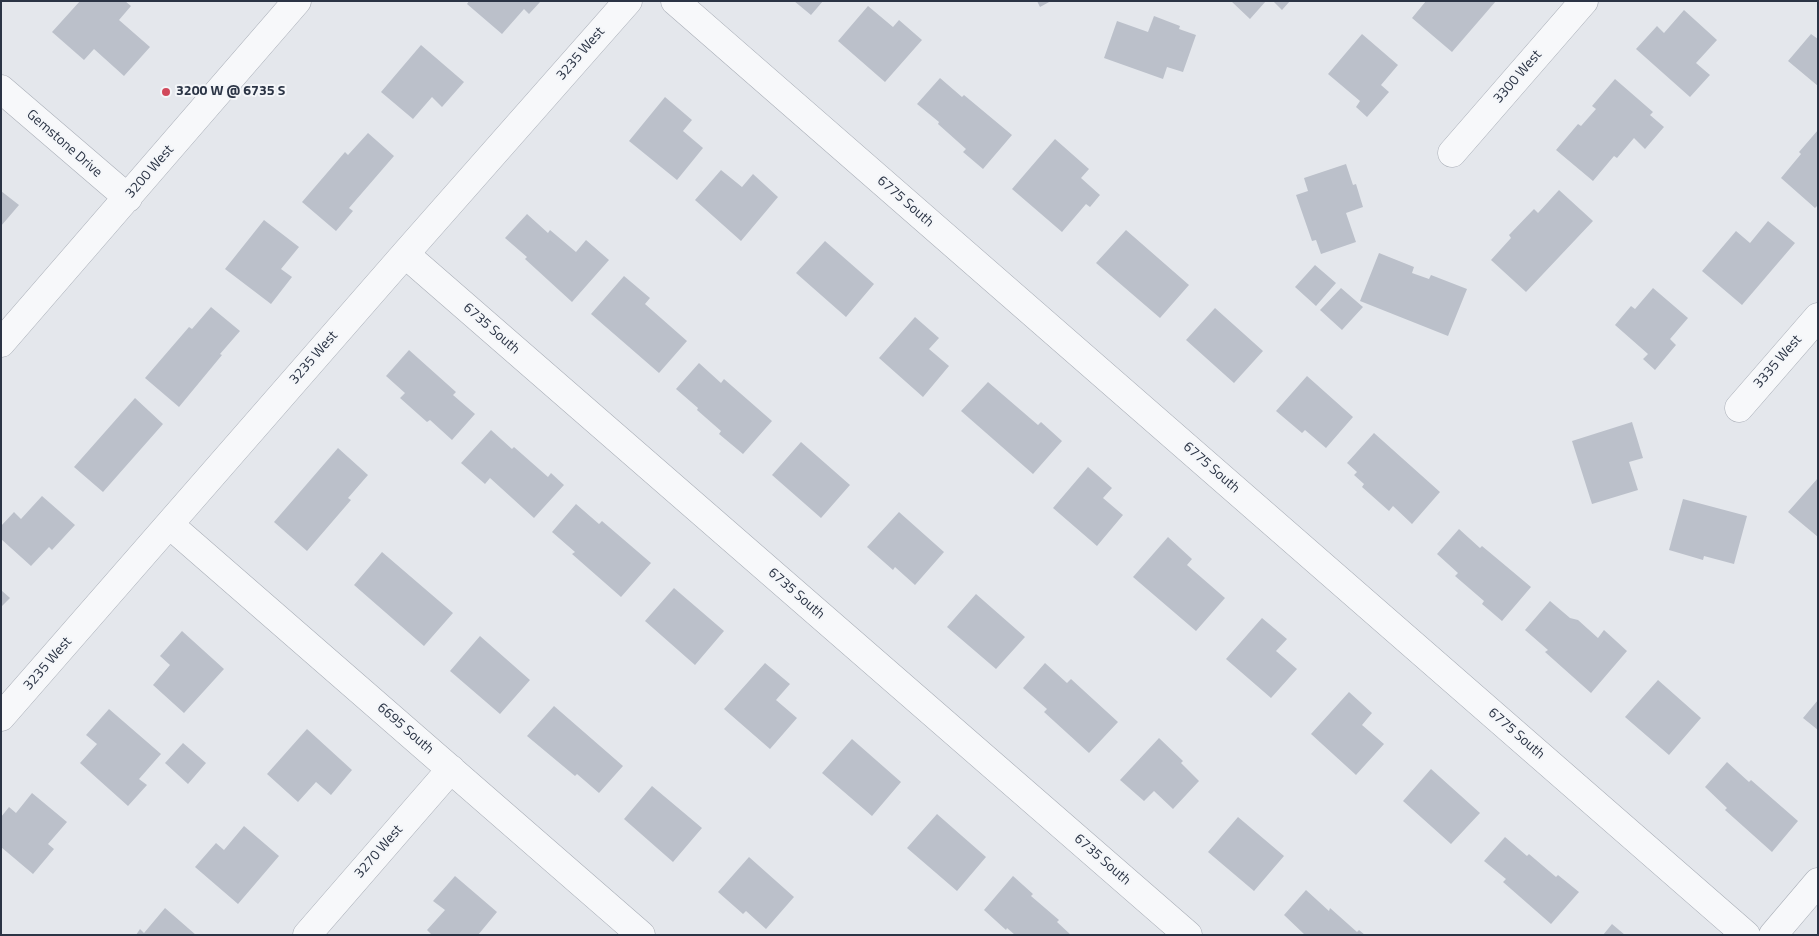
<!DOCTYPE html>
<html>
<head>
<meta charset="utf-8">
<style>
  body { margin:0 }
  #map { position:relative; width:1819px; height:936px; overflow:hidden; background:#e4e7ec; font-family:"Titillium Web",sans-serif }
  canvas { display:block }
  .frame { position:absolute; inset:0; border:2px solid #2b3445; pointer-events:none }
</style>
</head>
<body>
<div id="map">
<canvas width="1819" height="936"></canvas>
<div class="frame"></div>
</div>
<script>
const context = document.querySelector('canvas').getContext('2d');
context.lineJoin = 'round';
function paint(path, color) {
  context.fillStyle = color;
  context.fill(path, 'evenodd');
}
function stroke(path, color, width, dash) {
  context.strokeStyle = color;
  context.lineWidth = width;
  context.lineCap = dash ? 'butt' : 'round';
  context.setLineDash(dash || []);
  context.stroke(path);
}
function label(font, color, halo, rows, align = 'center') {
  context.font = font + ' "Titillium Web",sans-serif';
  context.lineWidth = 4;
  context.setLineDash([]);
  context.textBaseline = 'middle';
  context.strokeStyle = halo;
  context.fillStyle = color;
  for (const [text, x, y, turn = 0] of rows) {
    context.save();
    context.translate(x, y);
    context.rotate((+turn || 0) * Math.PI / 180);
    context.textAlign = isNaN(turn) ? turn : align;
    if (halo) context.strokeText(text, 0, 0);
    context.fillText(text, 0, 0);
    context.restore();
  }
}
const building = new Path2D(`
  M80 1H125L131 6 119 20 150 47 124 76 94 49 84 60 52 32Z
  M469 1H541L529 14 524 9 502 34 467 4Z
  M794 1H823L811 15Z
  M1037 1H1051L1040 7Z
  M1231 1H1266L1250 19Z
  M1273 1H1290L1282 10Z
  M1426 1H1496L1452 52 1412 18Z
  M868 6 893 27 899 20 922 40 885 82 838 41Z
  M1684 10 1717 40 1696 63 1710 75 1690 97 1636 49 1657 26 1664 33Z
  M1154 16 1180 26 1179 29 1196 35 1183 72 1167 67 1163 79 1104 58 1117 21 1148 32Z
  M1362 34 1398 65 1381 85 1389 92 1367 117 1356 107 1360 101 1328 74Z
  M1811 34 1818 39V86L1788 61Z
  M421 45 464 82 442 107 432 97 413 119 381 92Z
  M940 78 962 97 964 95 1012 135 983 169 963 152 966 149 938 124 939 122 917 104Z
  M1615 79 1653 112 1650 115 1664 127 1645 149 1634 138 1617 158 1614 156 1593 181 1556 150 1578 124 1581 126 1596 109 1592 106Z
  M665 97 692 120 683 131 703 148 677 180 629 141Z
  M1818 130V205L1815 208 1781 178 1801 154 1799 152Z
  M368 133 394 156 349 208 353 211 336 231 302 202 345 152 348 155Z
  M1055 139 1089 169 1081 178 1100 195 1090 207 1086 204 1062 232 1012 189Z
  M1346 164 1353 185 1356 184 1363 207 1346 213 1356 242 1321 254 1316 240 1312 241 1296 195 1308 191 1304 178Z
  M721 170 742 187 753 174 778 197 741 241 695 200Z
  M1559 190 1593 221 1526 292 1491 260 1511 238 1509 235 1534 209 1538 213Z
  M1 191 19 205 1 226Z
  M527 214 548 233 550 230 576 252 586 240 609 260 572 302 525 259 527 257 505 238Z
  M264 220 299 247 281 269 292 277 271 304 225 269Z
  M1768 221 1795 243 1742 305 1702 271 1736 231 1750 243Z
  M1126 230 1189 285 1160 318 1096 263Z
  M825 241 874 284 846 317 796 273Z
  M1379 253 1414 267 1412 273 1429 279 1431 275 1467 289 1448 336 1360 301Z
  M1315 265 1336 283 1316 306 1295 287Z
  M624 276 650 298 645 304 687 341 659 373 591 314Z
  M1341 288 1363 307 1342 330 1320 310Z
  M1653 288 1688 318 1670 339 1676 345 1655 370 1643 359 1648 354 1615 325 1631 306 1635 309Z
  M211 307 240 331 220 354 222 355 179 407 145 378 189 327 192 329Z
  M1215 308 1263 351 1234 383 1186 340Z
  M915 317 939 338 929 349 949 366 923 397 879 358Z
  M409 350 456 392 453 395 475 414 452 440 430 420 427 422 400 398 405 393 386 376Z
  M699 363 721 383 724 379 772 421 743 454 719 434 721 431 697 410 698 408 676 389Z
  M1307 376 1353 417 1326 448 1305 430 1302 433 1276 411Z
  M988 382 1038 425 1041 422 1062 441 1033 474 961 411Z
  M135 398 163 424 103 492 74 467Z
  M1632 422 1643 458 1629 462 1638 490 1592 504 1572 441Z
  M491 430 512 449 514 447 548 477 551 473 564 485 534 518 490 478 485 484 461 463Z
  M1374 433 1440 492 1412 524 1393 506 1389 511 1362 487 1364 484 1354 475 1357 472 1347 463Z
  M801 442 850 485 821 518 772 475Z
  M338 448 368 475 348 498 351 500 307 551 274 522Z
  M1088 467 1112 488 1103 498 1123 515 1097 546 1053 508Z
  M1818 478V537L1788 512Z
  M42 496 75 525 52 550 49 547 31 566 1 539V526L14 512 21 519Z
  M1683 499 1747 516 1734 564 1704 556 1703 560 1669 550Z
  M576 504 599 524 602 521 651 563 621 597 572 554 575 552 552 532Z
  M899 512 944 552 915 585 895 567 893 570 867 547Z
  M1459 529 1480 548 1482 546 1531 587 1502 621 1482 604 1484 601 1455 576 1458 573 1437 554Z
  M1168 537 1192 559 1187 565 1225 598 1196 631 1133 577Z
  M382 552 453 613 424 646 354 585Z
  M674 588 724 631 695 665 645 621Z
  M1 590 10 598 1 607Z
  M976 594 1025 637 996 669 947 627Z
  M1550 601 1570 618 1578 620 1598 638 1604 630 1627 651 1591 693 1545 652 1548 650 1525 630Z
  M1262 618 1287 639 1276 651 1297 669 1271 698 1226 659Z
  M182 631 224 669 184 713 153 685 170 665 160 656Z
  M480 636 530 680 500 714 450 671Z
  M765 663 790 684 776 700 797 718 770 749 724 709Z
  M1045 663 1067 683 1071 679 1118 722 1089 753 1044 712 1047 709 1023 688Z
  M1658 680 1701 718 1669 755 1625 717Z
  M1349 692 1372 713 1362 725 1384 744 1356 775 1311 734Z
  M1818 700V730L1803 718Z
  M554 706 623 766 599 793 577 774 575 776 527 736Z
  M109 709 161 754 139 779 147 785 128 806 80 763 97 744 86 735Z
  M307 729 352 770 331 795 316 782 298 802 267 774Z
  M1159 738 1183 761 1181 763 1199 781 1173 809 1154 791 1144 801 1120 780Z
  M852 739 901 782 872 816 822 773Z
  M183 743 206 763 188 784 165 763Z
  M1727 762 1749 782 1751 780 1798 821 1772 852 1725 810 1727 808 1705 787Z
  M1431 769 1480 813 1451 844 1403 801Z
  M652 786 702 828 673 862 624 819Z
  M32 793 67 822 48 844 54 849 33 874 1 847V817L9 807 16 813Z
  M937 814 986 857 957 891 907 848Z
  M1238 817 1284 856 1254 891 1208 852Z
  M244 826 279 856 238 904 195 867 216 843 224 850Z
  M1505 837 1527 856 1529 854 1556 877 1558 875 1579 892 1551 924 1503 882 1506 879 1484 861Z
  M749 857 794 897 766 929 746 911 743 914 718 892Z
  M455 876 497 912 478 935H432L427 930 445 910 433 901Z
  M1013 876 1033 894 1031 896 1059 920 1057 922 1071 935H1015L1007 928 1006 930 984 910Z
  M1306 890 1329 911 1330 908 1357 932 1359 930 1365 935H1305L1284 915Z
  M165 908 196 935H136L140 929 144 933Z
  M1612 924 1625 935H1603Z`);
const minor = new Path2D(`
  M675 1 1746 935
  M1 89 128 198
  M1452 153 1584 1
  M405 254 1188 935
  M1 343 297 1
  M1739 408 1818 317
  M170 525 641 935
  M1 717 405 254 628 1
  M307 935 451 769
  M1773 935 1818 882`);
const markers = [
  [166,92,5,"#d1495b"]
];
const streetNames = [
  ["3235 West",581,54,-49],
  ["3300 West",1518,77,-49],
  ["Gemstone Drive",64,144,41],
  ["3200 West",150,172,-49],
  ["6775 South",905,202,41],
  ["6735 South",491,329,41],
  ["3235 West",314,358,-49],
  ["3335 West",1778,362,-49],
  ["6775 South",1211,468,41],
  ["6735 South",796,594,41],
  ["3235 West",48,664,-49],
  ["6695 South",405,729,41],
  ["6775 South",1516,734,41],
  ["3270 West",379,852,-49],
  ["6735 South",1102,860,41]
];
const poiNames = [
  ["3200 W @ 6735 S",176,92]
];
paint(building, '#bbc0ca');
stroke(minor, '#a9aeb7', 29);
stroke(minor, '#f7f8fa', 28);
for (const [x, y, r, color] of markers) {
  const dot = new Path2D();
  dot.arc(x, y, r, 0, 2 * Math.PI);
  context.fillStyle = color;
  context.fill(dot);
  stroke(dot, '#f4f6f9', 2);
}
label('14px', '#2b3445', '#f4f6f9', streetNames);
label('bold 14px', '#2b3445', '#f4f6f9', poiNames, 'left');
</script>
</body>
</html>
